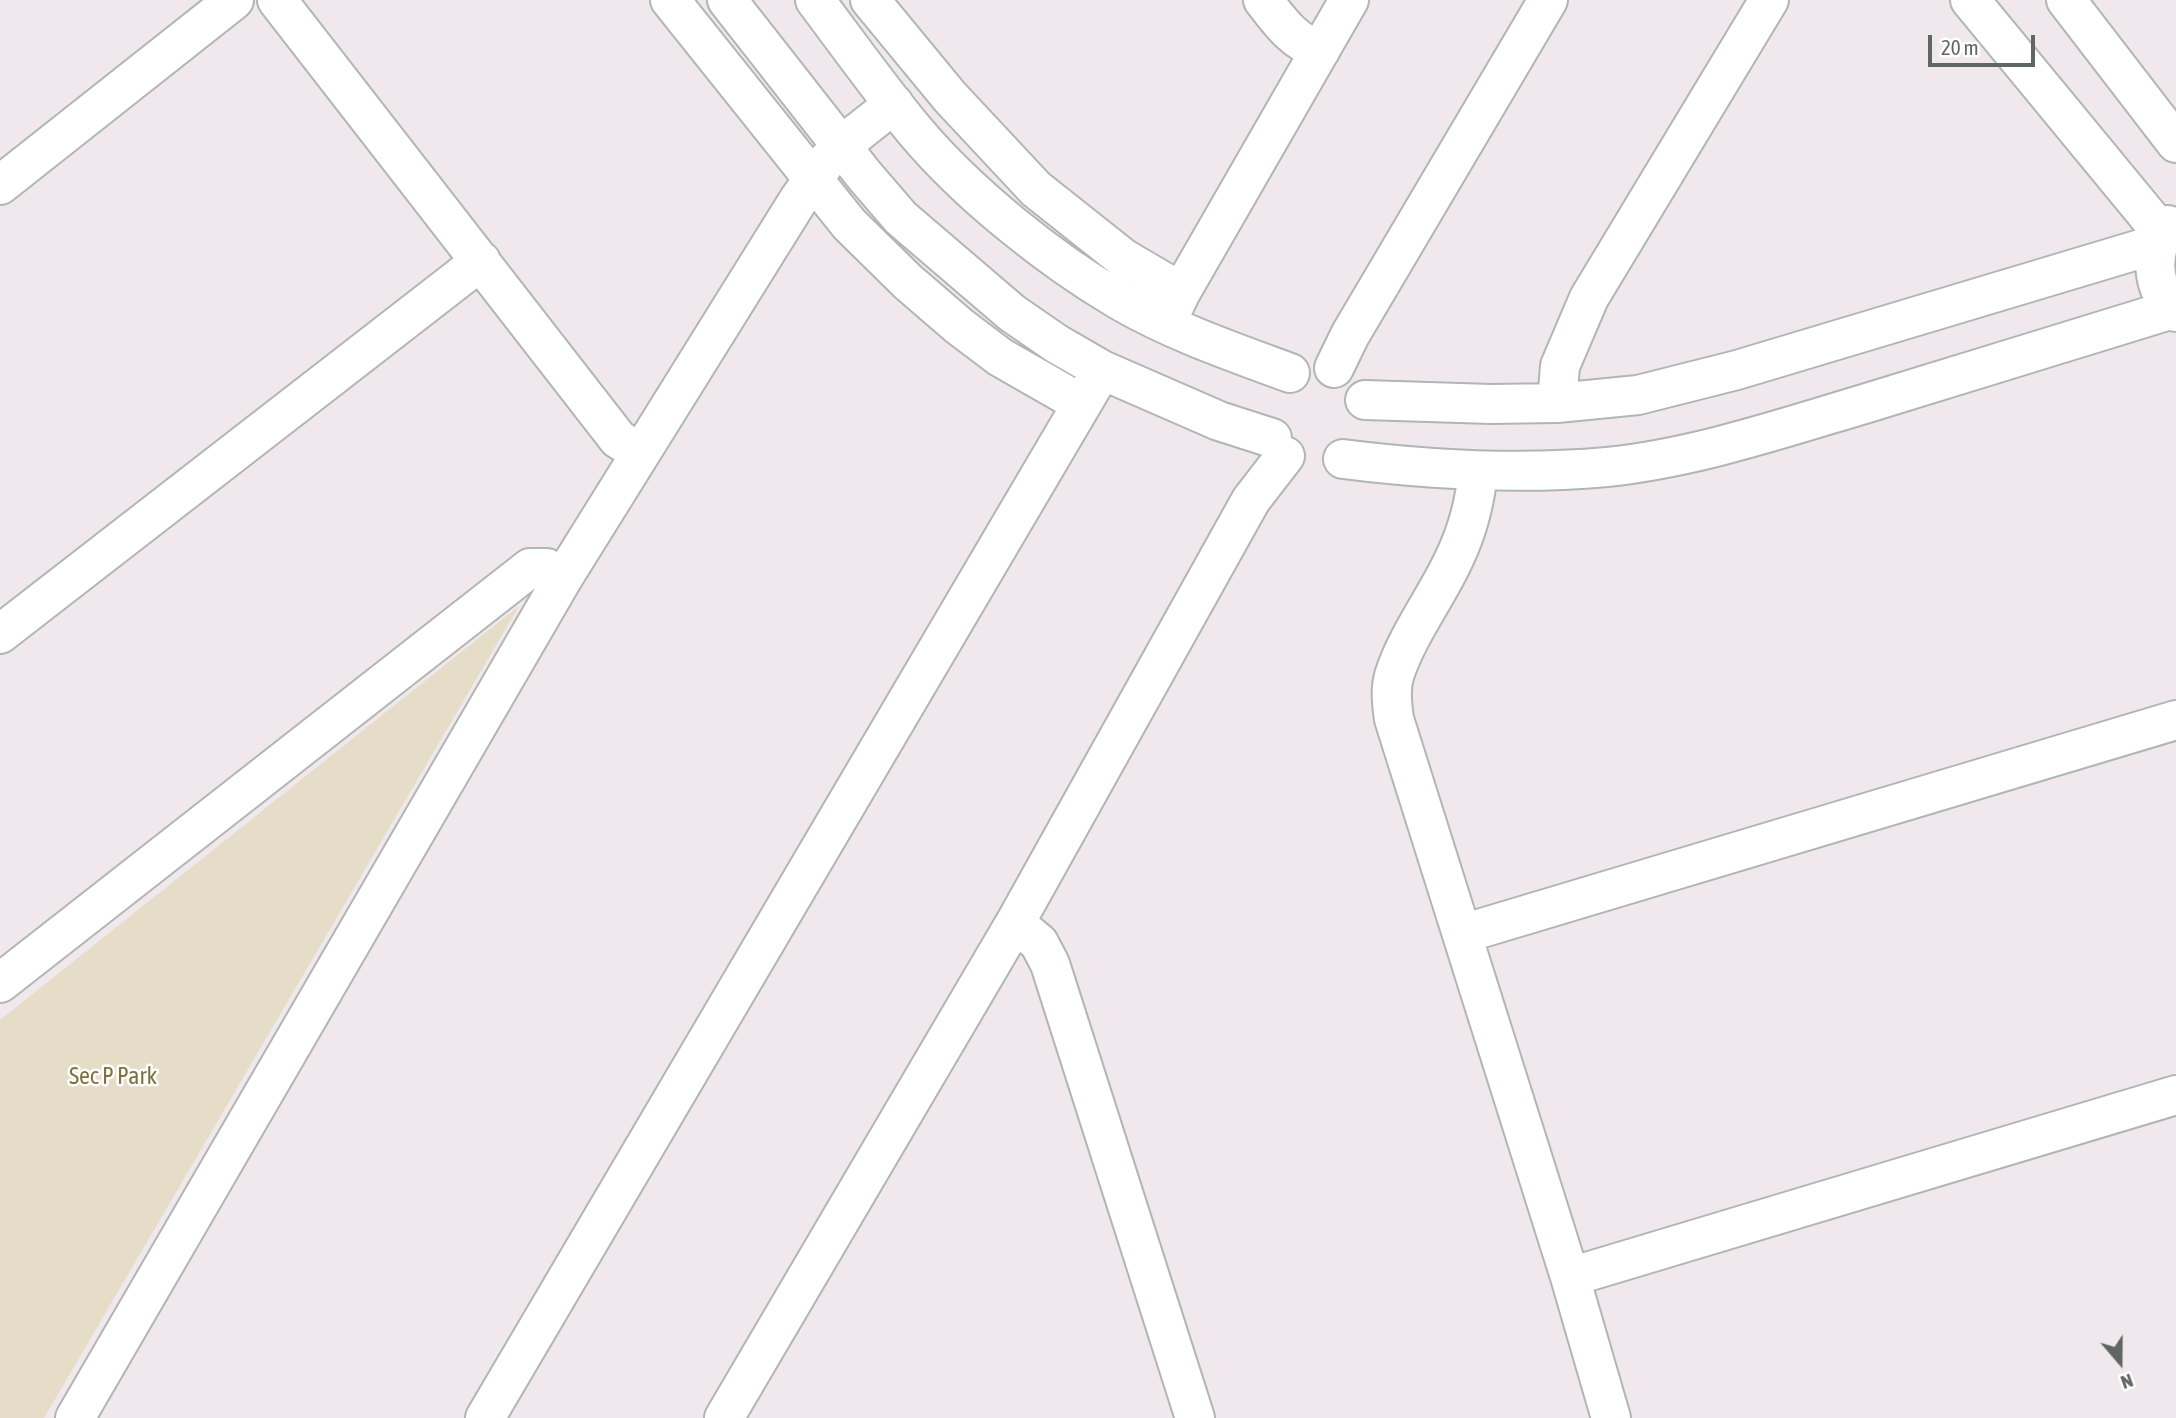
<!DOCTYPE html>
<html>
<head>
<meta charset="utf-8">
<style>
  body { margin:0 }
  #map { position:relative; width:2176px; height:1418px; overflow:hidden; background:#f0e8ec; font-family:"Asap Condensed",sans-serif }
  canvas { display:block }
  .north { position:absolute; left:2085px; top:1327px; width:70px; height:70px; -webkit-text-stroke:5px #fff; paint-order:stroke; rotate:160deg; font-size:19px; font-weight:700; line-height:28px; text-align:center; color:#5f6761 }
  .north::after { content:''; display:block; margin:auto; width:24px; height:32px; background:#5f6761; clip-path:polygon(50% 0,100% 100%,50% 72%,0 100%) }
  .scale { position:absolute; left:1928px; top:35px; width:107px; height:32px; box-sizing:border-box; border:4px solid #5f6761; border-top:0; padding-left:9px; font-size:21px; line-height:24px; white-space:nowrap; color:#5f6761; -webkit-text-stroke:5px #fff; paint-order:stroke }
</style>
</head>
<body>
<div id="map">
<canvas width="2176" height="1418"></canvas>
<div class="north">N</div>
<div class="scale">20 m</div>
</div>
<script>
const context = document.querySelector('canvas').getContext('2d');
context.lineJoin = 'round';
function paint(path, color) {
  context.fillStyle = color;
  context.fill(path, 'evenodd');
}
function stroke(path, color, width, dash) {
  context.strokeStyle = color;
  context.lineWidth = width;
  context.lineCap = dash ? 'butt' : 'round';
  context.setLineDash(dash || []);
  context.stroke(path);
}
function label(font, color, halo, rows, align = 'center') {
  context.font = font + ' "Asap Condensed",sans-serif';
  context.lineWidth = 5;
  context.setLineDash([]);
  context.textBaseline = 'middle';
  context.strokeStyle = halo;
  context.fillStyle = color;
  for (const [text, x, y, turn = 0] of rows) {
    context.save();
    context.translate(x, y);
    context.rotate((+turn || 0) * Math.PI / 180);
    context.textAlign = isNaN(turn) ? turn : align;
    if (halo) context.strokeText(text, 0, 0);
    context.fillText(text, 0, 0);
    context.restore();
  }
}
const green = new Path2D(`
  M519 606 44 1418H0V1020Z`);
const minor = new Path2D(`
  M277 0 618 439 640 453
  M670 0 849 224 908 282 959 326 1000 357 1082 404
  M727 0 864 175 901 218 1012 313 1057 344 1102 370 1219 421 1272 438
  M815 0C848 44 880 89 915 131 967 193 1049 259 1119 300 1172 331 1233 352 1290 373
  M870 0 950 97 1036 189 1123 258 1181 292
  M1263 0C1281 23 1292 40 1320 51
  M1970 0 2162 233
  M2066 0 2176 143
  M0 185 234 0
  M2168 225C2149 253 2151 288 2176 312
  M1170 315 1181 292 1349 0
  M1334 368 1350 335 1548 0
  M1365 400 1491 404 1557 403 1638 395 1737 370 2157 244
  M1557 403 1560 366 1589 298 1769 0
  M1343 459C1430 470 1518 475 1607 467 1694 458 1780 429 1864 404 1967 372 2070 341 2173 309
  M1478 471C1475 503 1468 530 1454 559 1436 598 1407 635 1394 676 1390 690 1392 705 1394 719L1570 1277 1611 1418
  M0 634 481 261
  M1015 923 1039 943 1050 964 1195 1418
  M1462 934 2176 720
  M0 983 530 568H547L563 578
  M1570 1277 2176 1095
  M75 1418 563 578 799 199 825 163 842 145 894 104
  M485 1418 1102 370
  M724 1418 1015 923 1251 500 1285 456`);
const parkNames = [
  ["Sec P Park",113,1076]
];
paint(green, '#e5ddc7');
stroke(minor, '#b0b6b2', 42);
stroke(minor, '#fff', 38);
label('24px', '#80713d', '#fff', parkNames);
</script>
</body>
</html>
